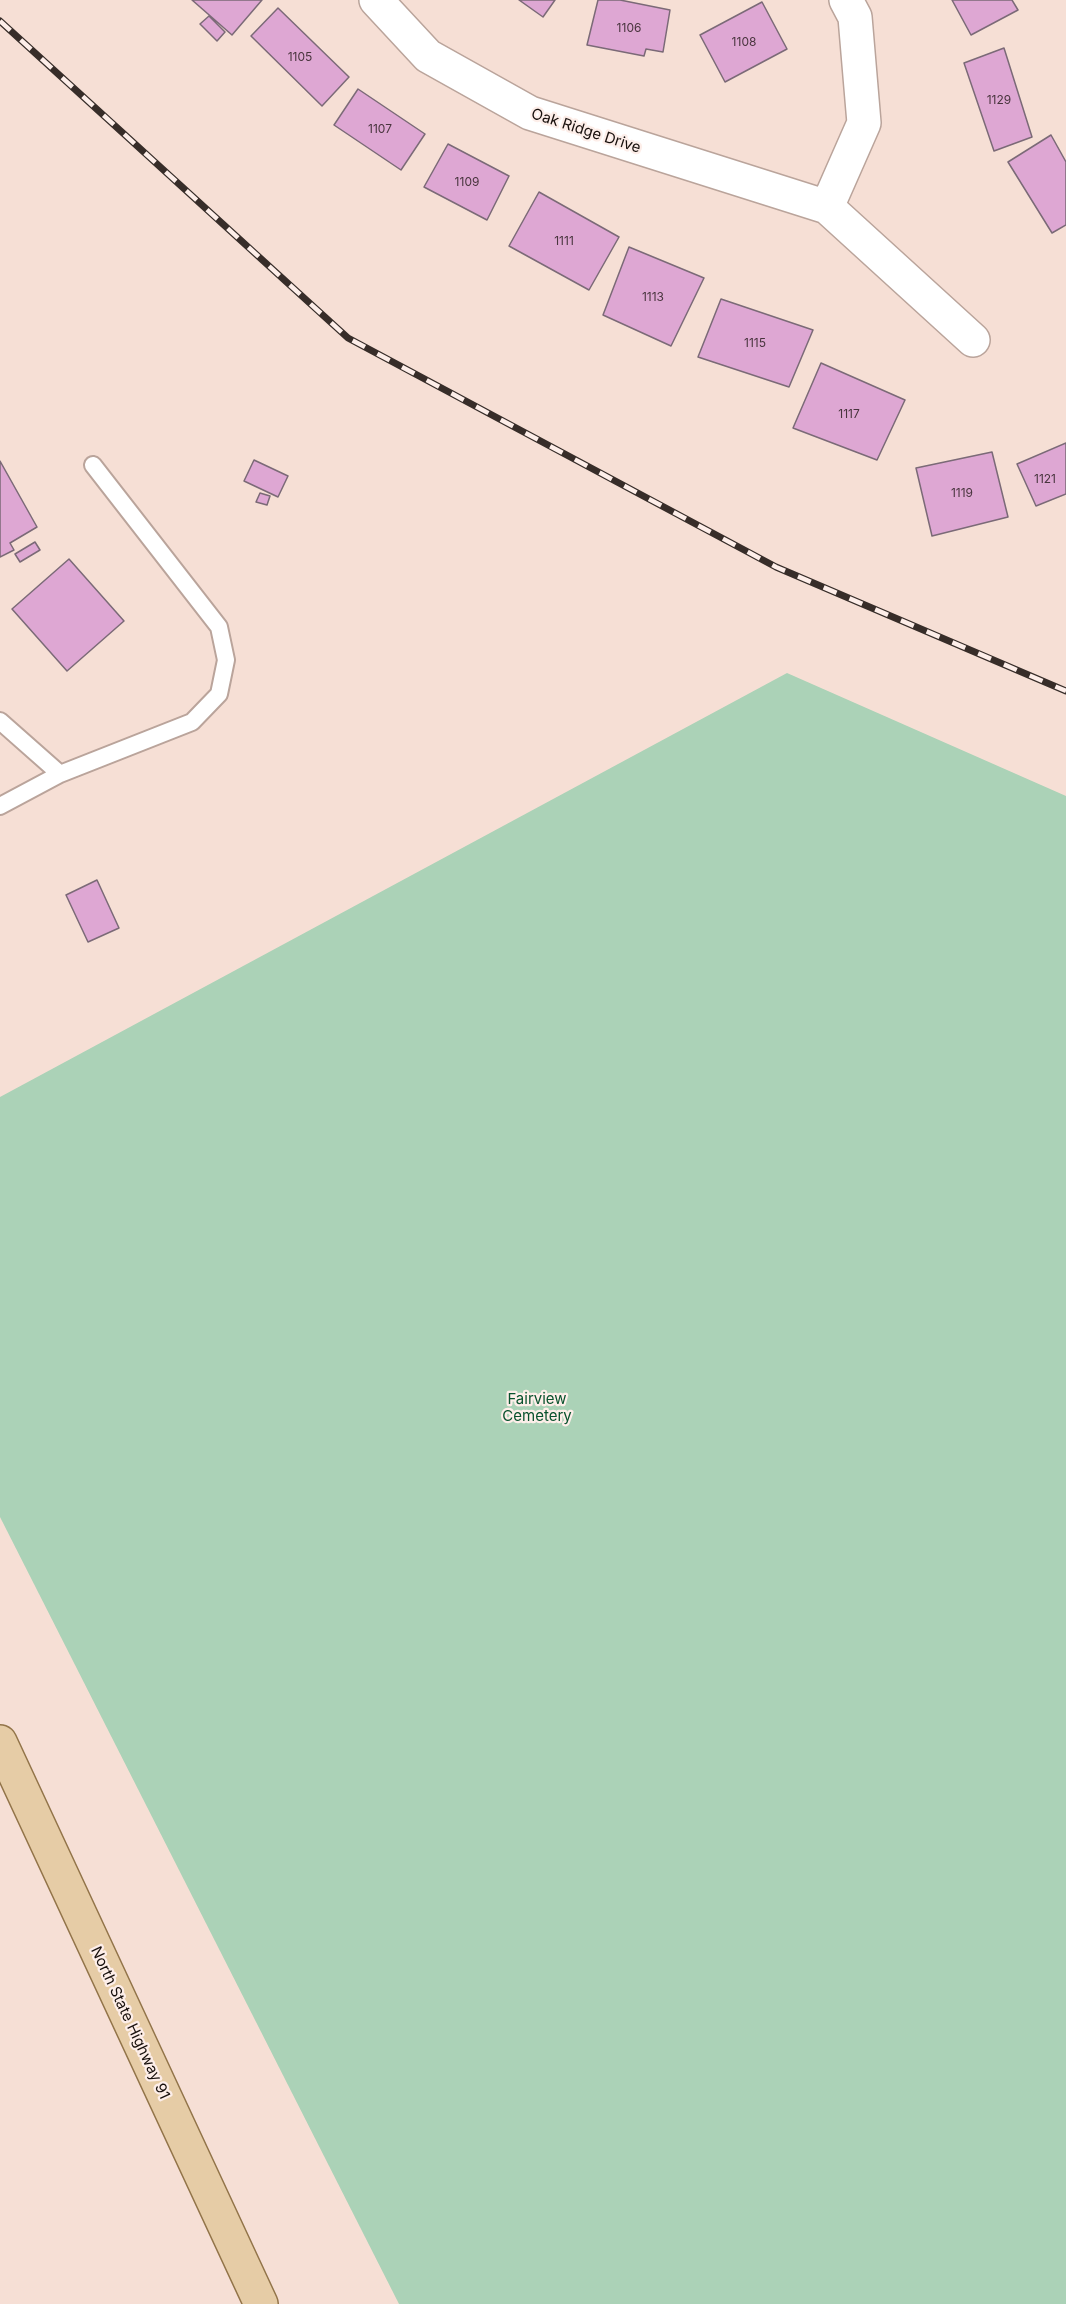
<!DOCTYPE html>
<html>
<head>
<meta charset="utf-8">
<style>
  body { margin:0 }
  canvas { display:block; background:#f6dfd5 }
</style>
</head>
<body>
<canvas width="1066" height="2304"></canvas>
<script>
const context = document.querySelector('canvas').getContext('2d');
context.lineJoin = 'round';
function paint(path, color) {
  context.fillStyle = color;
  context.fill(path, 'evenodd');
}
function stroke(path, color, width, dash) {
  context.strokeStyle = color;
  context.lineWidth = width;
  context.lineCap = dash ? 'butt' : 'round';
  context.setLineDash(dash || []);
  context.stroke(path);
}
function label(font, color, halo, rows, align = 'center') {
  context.font = font + ' Inter,sans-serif';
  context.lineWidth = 4.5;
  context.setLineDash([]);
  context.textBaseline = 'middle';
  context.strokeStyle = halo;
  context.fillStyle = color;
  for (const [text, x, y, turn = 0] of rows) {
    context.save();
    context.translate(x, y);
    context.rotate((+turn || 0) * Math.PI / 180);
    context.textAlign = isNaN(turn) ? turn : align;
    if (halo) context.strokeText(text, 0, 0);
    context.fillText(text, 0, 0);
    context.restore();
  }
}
const green = new Path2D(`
  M787 673 1066 796V2304H399L0 1517V1097Z`);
const building = new Path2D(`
  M192 0H262L232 35Z
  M519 0H555L543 17Z
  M598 0H620L670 10 663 52 646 49 644 56 587 45Z
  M952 0H1012L1018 10 971 35Z
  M762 2 787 49 725 82 700 35Z
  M278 8 349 77 322 106 251 36Z
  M209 16 225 32 217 41 200 24Z
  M1004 48 1032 137 994 151 964 63Z
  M358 89 425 134 401 170 334 125Z
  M1051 135 1066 162V225L1052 233 1008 162Z
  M448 144 509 176 487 220 424 187Z
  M539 192 619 237 589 290 509 246Z
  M629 247 704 278 671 346 603 315Z
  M721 299 813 330 789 387 698 357Z
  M821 363 905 400 877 460 793 428Z
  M1066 443V494L1036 506 1017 464Z
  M992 452 1008 517 932 536 916 468Z
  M254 460 288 476 278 497 244 481Z
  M0 461 37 527 10 543 14 550 0 557Z
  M260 493 270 496 267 505 256 502Z
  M35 542 40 550 20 562 15 554Z
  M69 559 124 621 67 671 12 609Z
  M97 880 119 928 88 942 66 895Z`);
const service = new Path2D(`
  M0 721 60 774 0 806
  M60 774 192 722 219 694 226 660 219 627 93 465`);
const minor = new Path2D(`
  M376 0 428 56 530 113 827 207
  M846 0 855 17 864 123 827 207 973 340`);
const primary = new Path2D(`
  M0 1742 261 2304`);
const rail = new Path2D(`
  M0 21 348 338 776 567 1066 691`);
const numberNames = [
  ["1106",629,28],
  ["1108",744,42],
  ["1105",300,57],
  ["1129",999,100],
  ["1107",380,129],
  ["1109",467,182],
  ["1111",564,241],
  ["1113",653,297],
  ["1115",755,343],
  ["1117",849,414],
  ["1121",1045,479],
  ["1119",962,493]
];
const streetNames = [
  ["Oak Ridge Drive",586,131,18],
  ["North State Highway 91",130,2023,65]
];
const parkNames = [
  ["Fairview",537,1399],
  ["Cemetery",537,1416]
];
paint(green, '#abd2b7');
paint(building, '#dea7d3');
stroke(building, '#7b6a77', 1.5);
stroke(service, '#baa49b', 20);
stroke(minor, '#baa49b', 36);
stroke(primary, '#927449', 36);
stroke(service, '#fff', 16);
stroke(minor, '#fff', 33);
stroke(primary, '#e6cca6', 33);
stroke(rail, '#372d29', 7);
stroke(rail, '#fdeee9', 4.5, [14]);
label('12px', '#49353e', null, numberNames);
label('15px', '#170f0c', '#fdeee9', streetNames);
label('15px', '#08522d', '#fdeee9', parkNames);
</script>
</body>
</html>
